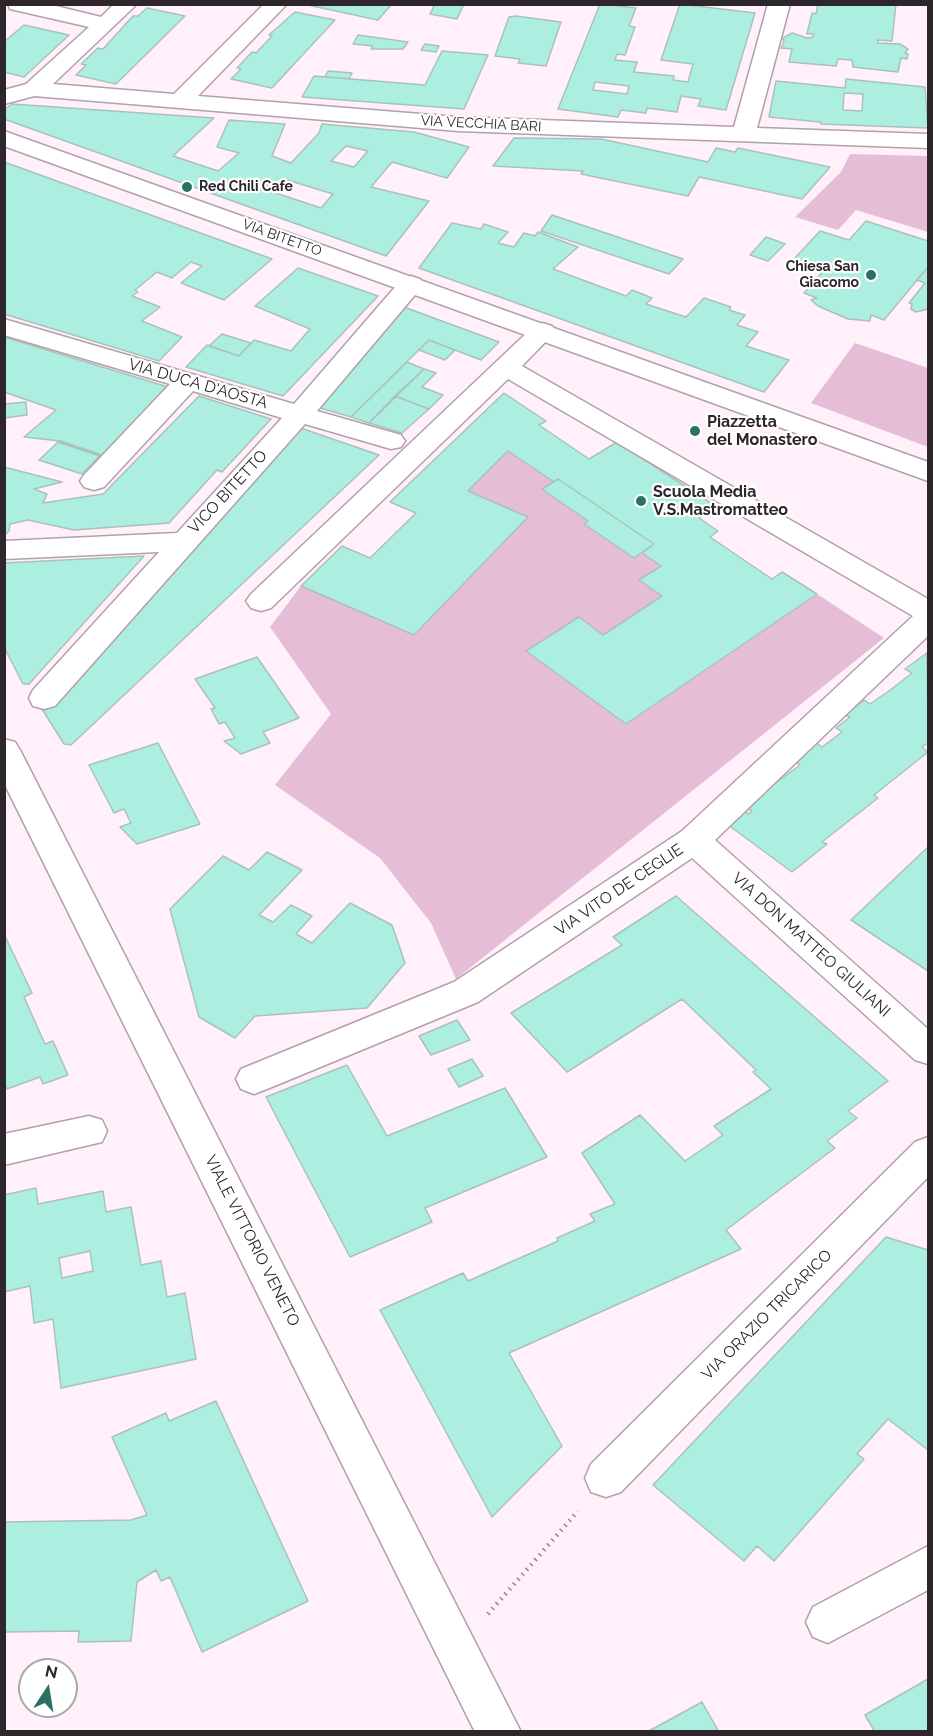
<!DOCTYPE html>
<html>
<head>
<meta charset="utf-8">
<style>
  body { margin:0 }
  #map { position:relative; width:933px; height:1736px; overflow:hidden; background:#fff0f9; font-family:Raleway,sans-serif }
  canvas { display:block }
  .frame { position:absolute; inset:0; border:6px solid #2d262a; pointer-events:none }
  .north { position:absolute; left:18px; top:1658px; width:60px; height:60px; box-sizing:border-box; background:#fff; border:2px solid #aba8aa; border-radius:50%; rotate:12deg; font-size:16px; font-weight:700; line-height:24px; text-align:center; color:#2d262a }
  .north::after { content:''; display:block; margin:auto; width:21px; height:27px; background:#2b7064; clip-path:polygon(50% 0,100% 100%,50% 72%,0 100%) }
</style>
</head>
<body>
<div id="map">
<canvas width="933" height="1736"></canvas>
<div class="frame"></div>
<div class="north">N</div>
</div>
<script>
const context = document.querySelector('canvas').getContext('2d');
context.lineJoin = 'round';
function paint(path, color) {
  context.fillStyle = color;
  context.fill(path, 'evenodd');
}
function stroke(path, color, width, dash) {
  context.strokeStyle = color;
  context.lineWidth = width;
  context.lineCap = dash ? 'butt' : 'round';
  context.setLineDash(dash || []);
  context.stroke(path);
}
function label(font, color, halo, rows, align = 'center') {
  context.font = font + ' Raleway,sans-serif';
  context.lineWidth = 4.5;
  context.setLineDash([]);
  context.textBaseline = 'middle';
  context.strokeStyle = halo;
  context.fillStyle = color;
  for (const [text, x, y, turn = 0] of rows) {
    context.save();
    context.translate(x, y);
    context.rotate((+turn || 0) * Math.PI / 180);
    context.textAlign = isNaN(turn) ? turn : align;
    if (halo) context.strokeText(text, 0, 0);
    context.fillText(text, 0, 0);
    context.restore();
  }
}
const green = new Path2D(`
  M850 154 928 156V232L856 210 838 230 795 217 841 172Z
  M855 343 928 368V447L811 403Z
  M508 451 554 482 543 489 588 521 584 524 634 557 642 553 661 566 639 580 662 596 603 635 579 617 527 650 626 724 817 594 884 638 456 979 431 923 380 858 275 785 331 714 270 627 301 586 414 635 528 517 468 491Z`);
const building = new Path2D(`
  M303 4H392L378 20Z
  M435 4H464L457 19 430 14Z
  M600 4 636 8 629 26 635 27 625 55 617 54 615 60 637 62 634 72 674 76 673 80 688 82 693 64 661 60 680 4 755 13 726 110 698 106 701 99 681 96 677 112 647 108 646 113 621 110 618 117 558 109ZM595 82 629 86 627 94 593 90Z
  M818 4H896L892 41 878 40V43L900 44 908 49 905 53 908 54 907 59 901 58 898 72 853 67 852 60 838 59 836 66 789 62 792 49 781 48 784 42 783 38 792 33 807 38 813 37 814 34H807L812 13 816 14Z
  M147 8 185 16 116 84 76 75 86 65 81 64 98 48 103 49 133 16H138Z
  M295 12 335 20 272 88 231 79 241 69 237 68 252 52 256 53 272 36 269 35Z
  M516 16 561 22 546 66 518 63 520 59 495 56 509 17Z
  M24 25 69 35 24 77 4 72V42Z
  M358 35 408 42 403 49H371L373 46 353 44Z
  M425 44 439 46 436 52 421 50Z
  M442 51 488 55 464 109 302 97 314 76 425 85Z
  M328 71 352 73 349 79 325 77Z
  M846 79 925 87 928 128 821 124 820 122 769 117 776 81 845 88ZM844 93 863 94 862 111 843 110Z
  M12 104 214 118 173 156 218 171 239 153 217 147 229 120 285 124 272 156 291 163 319 133 322 124 414 132 469 147 447 178 392 162 371 187 429 201 386 256 4 119V110ZM346 146 368 151 354 167 331 161ZM284 179 333 194 321 208 264 189 268 185 275 187Z
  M514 138 601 139 708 162 716 148 735 152 738 148 830 167 802 199 699 177 688 196 581 174 583 171 493 166Z
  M7 163 173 223 272 259 224 300 181 283 202 266 191 262 172 278 157 272 135 290 138 292 132 296 160 307 142 321 182 337 159 361 4 314V166Z
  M552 215 683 259 669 274 541 231Z
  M866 221 928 241V267L884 320 871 315 870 321 848 319 818 306 811 300 817 298 804 293 825 269 794 259 820 231 849 240Z
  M452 223 481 229 484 224 508 232 498 243 514 247 524 233 535 236 538 232 578 247 553 269 626 296 632 290 652 298 646 304 686 317 704 298 731 307 729 310 745 315 737 325 758 332 746 346 789 360 764 392 419 268Z
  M766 237 785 244 768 261 750 255Z
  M928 267V309L916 312 911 309 912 304 909 303 925 283 917 280Z
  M298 268 378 296 283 396 186 367 207 345 239 356 254 340 291 351 310 329 255 306Z
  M404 307 499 342 481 360 429 340 351 417 313 406Z
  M222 334 251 343 239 356 209 346Z
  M4 337 168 387 102 455 60 441 24 437 56 410 4 392Z
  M429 340 455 350 445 360 419 350Z
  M407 362 424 369 369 423 351 417Z
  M424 369 436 373 422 387 443 395 429 409 395 396Z
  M504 393 546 421 539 425 589 459 617 442 717 507 699 518 718 531 710 537 772 579 782 572 817 594 626 724 526 651 579 617 603 635 662 596 639 580 661 566 642 553 654 544 558 479 554 482 508 451 468 491 528 517 414 635 301 586 342 546 370 558 416 513 390 502Z
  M199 396 271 419 222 472 217 470 169 523 74 530 28 520 10 524 9 531 4 536V467L62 482 34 489 47 494 43 503 103 494Z
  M395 396 429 409 402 433 369 423Z
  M26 402 27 415 4 418V404Z
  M295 426 379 455 71 745 64 744 42 709Z
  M58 442 100 456 82 474 39 460Z
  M558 479 654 544 634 558 584 524 588 521 542 489Z
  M144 556 29 684H23L4 647V563Z
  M927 653 928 743 922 747 928 752 874 795 878 798 822 842 827 844 792 872 724 822 741 808 749 814 752 811 739 803 770 787 800 765 793 760 817 743 822 747 842 732 836 728 850 717 845 715 864 700 870 704 893 688 912 673 905 669Z
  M257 657 299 718 263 732 270 743 241 754 224 741 235 738 225 722 219 724 211 709 215 708 195 679Z
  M158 743 200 824 137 844 120 827 131 823 124 809 114 813 89 765Z
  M928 847V971L851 920Z
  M267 852 302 870 259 915 273 922 291 905 312 916 296 934 312 943 350 903 392 925 405 963 367 1008 255 1016 235 1038 199 1017 170 909 223 856 249 870Z
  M676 896 888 1081 848 1111 857 1118 827 1141 835 1148 726 1230 741 1249 509 1353 562 1446 492 1517 380 1310 463 1273 468 1281 558 1241 557 1238 595 1221 590 1214 615 1204 582 1153 640 1115 685 1161 723 1135 714 1126 771 1089 753 1072 756 1070 682 999 567 1072 511 1013 622 945 613 937Z
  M4 934 32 993 24 997 45 1044 53 1041 68 1075 43 1084 40 1077 7 1089 4 1083Z
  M457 1020 470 1040 431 1055 419 1036Z
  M472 1059 483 1076 459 1087 448 1069Z
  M347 1065 387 1136 505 1088 547 1157 425 1208 432 1222 350 1257 266 1097Z
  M36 1188 38 1204 103 1191 106 1212 131 1207 141 1265 161 1261 167 1297 185 1293 196 1359 61 1388 53 1319 34 1323 30 1286 4 1292V1195ZM90 1251 93 1271 62 1278 59 1258Z
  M886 1237 928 1250V1450L888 1419 857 1454 864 1459 774 1561 757 1546 744 1561 653 1485Z
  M216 1401 308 1601 202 1652 170 1577 161 1581 156 1570 137 1582 131 1641 78 1642 79 1631 4 1632V1522L131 1520 147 1515 112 1437 166 1413 169 1421Z
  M928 1679V1732H875L865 1715Z
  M702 1702 719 1732H647Z`);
const path = new Path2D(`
  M488 1614 578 1511`);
const street = new Path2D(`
  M8 4H48L101 17 114 4H137L53 84 174 94 264 4H287L198 96 458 117 734 127 768 4H790L757 128 928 134V148L458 131 34 96 26 94 23 89 26 84 89 27 10 9Z
  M411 276 420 279 424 284 420 289 317 411 401 435 405 441 401 447 391 449 305 424 55 706 44 709 33 706 29 698 33 690 159 552 4 559V541L177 533 282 418 193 391 104 487 94 490 84 487 80 481 84 475 170 384 4 335V319L294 404 402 279Z
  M543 323 552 326 556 331 522 366 928 599V636L715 840 928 1029V1064L915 1060 692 858 478 1002 267 1089 254 1094 241 1089 236 1079 241 1069 454 982 682 831 913 616 508 379 271 608 261 611 251 608 246 601 251 594 534 326Z
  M4 739 15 742 20 750 521 1732H475L4 783Z
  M89 1116 102 1120 107 1131 102 1142 4 1165V1134Z
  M928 1137V1177L621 1492 606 1497 591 1492 585 1478 591 1464 915 1142Z
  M928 1546V1590L828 1643 813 1637 806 1622 813 1607Z`);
const secondary = new Path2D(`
  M34 82 42 84 45 89 42 94 4 104V90Z
  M4 131 928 462V481L4 146Z`);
const markers = [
  [187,187,6,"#2b7064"],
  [871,275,6,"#2b7064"],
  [695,431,6,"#2b7064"],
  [641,501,6,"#2b7064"]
];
const farStreetnames = [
  ["VIA VECCHIA BARI",481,124,3],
  ["VIA BITETTO",282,238,20]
];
const farPoinames = [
  ["Red Chili Cafe",199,187],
  ["Chiesa San",859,267,"right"],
  ["Giacomo",859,283,"right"]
];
const streetNames = [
  ["VIA DUCA D'AOSTA",198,384,16],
  ["VICO BITETTO",228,492,-47],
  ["VIA VITO DE CEGLIE",619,890,-34],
  ["VIA DON MATTEO GIULIANI",811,945,42],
  ["VIALE VITTORIO VENETO",252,1241,63],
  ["VIA ORAZIO TRICARICO",767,1315,-45]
];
const poiNames = [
  ["Piazzetta",707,422],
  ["del Monastero",707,440],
  ["Scuola Media",653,492],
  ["V.S.Mastromatteo",653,510]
];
paint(green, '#e6bdd6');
paint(building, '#aceee0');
stroke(building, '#abc1bc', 1.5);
stroke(street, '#b2a0ab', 3);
stroke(secondary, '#b2a0ab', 3);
stroke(path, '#93888f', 4.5, [1.5, 5]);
paint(street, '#fff');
paint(secondary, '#fff');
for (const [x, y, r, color] of markers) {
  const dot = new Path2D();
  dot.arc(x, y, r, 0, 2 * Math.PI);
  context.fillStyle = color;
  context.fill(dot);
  stroke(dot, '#fff', 2);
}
label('14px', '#2d262a', '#fff', farStreetnames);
label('bold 14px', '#2d262a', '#fff', farPoinames, 'left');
label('16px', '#2d262a', '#fff', streetNames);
label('bold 16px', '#2d262a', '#fff', poiNames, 'left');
</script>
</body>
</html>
